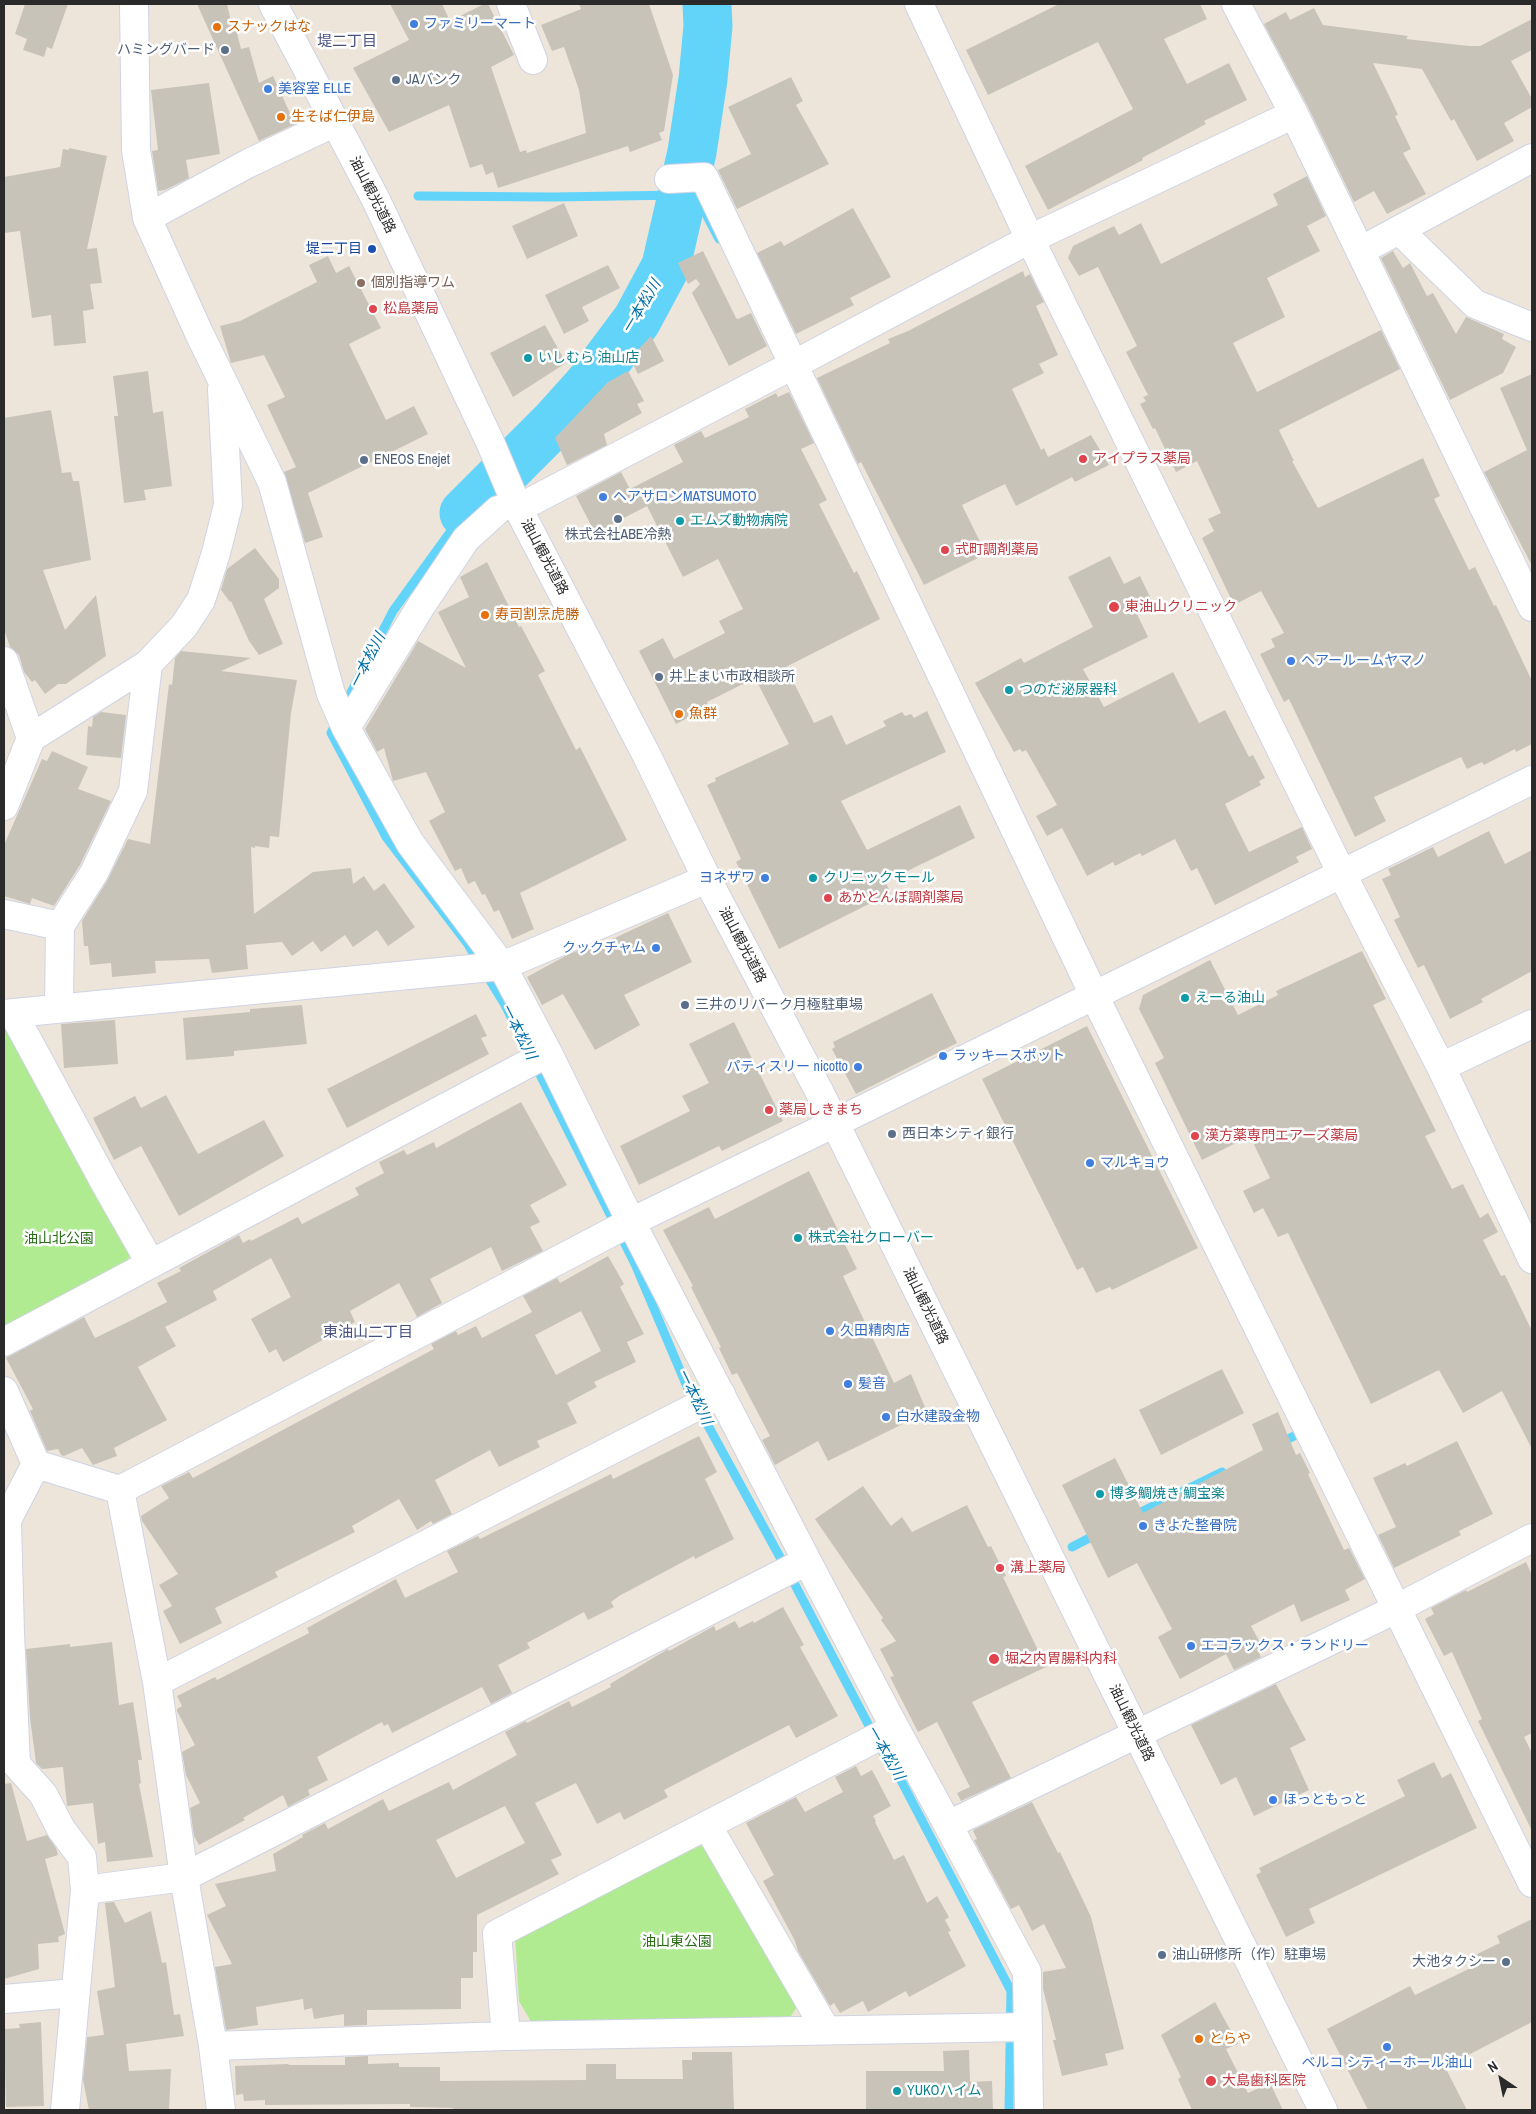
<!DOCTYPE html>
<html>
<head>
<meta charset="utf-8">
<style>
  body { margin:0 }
  #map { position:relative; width:1536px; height:2114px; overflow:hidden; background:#ede5da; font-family:"Archivo Narrow",sans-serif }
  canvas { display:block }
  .frame { position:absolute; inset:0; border:5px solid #2a2a2a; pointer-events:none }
  .north { position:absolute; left:1476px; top:2054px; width:50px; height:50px; -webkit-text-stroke:4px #fff; paint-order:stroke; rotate:326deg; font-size:14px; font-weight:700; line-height:20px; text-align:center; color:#2a2a2a }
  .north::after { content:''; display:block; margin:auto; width:18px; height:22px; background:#2a2a2a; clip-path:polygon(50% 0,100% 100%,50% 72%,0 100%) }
</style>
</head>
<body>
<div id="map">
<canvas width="1536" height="2114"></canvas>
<div class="frame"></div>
<div class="north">N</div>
</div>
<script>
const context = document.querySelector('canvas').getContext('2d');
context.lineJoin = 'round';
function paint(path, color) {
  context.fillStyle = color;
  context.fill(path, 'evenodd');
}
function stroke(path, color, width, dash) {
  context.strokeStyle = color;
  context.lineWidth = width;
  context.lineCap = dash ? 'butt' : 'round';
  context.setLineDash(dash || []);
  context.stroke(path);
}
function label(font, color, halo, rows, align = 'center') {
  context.font = font + ' "Archivo Narrow","Noto Sans JP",sans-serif';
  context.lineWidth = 5;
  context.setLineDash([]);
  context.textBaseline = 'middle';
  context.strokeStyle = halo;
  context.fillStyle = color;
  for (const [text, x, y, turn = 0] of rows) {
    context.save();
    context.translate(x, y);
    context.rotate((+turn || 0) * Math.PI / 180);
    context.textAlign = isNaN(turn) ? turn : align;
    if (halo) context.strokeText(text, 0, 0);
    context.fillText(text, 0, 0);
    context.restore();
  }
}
const green = new Path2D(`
  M4 1027 17 1037 130 1255 124 1269 4 1329Z
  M700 1846 714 1847 798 2005 789 2019 533 2025 519 2001 515 1935Z`);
const stream = new Path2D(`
  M418 196 553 197 683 195
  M682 198 699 201 719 239
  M343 708 393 611 464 513
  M337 720 331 733 386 837 467 943 505 1005 635 1264 688 1389 793 1581 889 1764 894 1767 1011 1991 1009 2110
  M1278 1444 1296 1435
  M1133 1516 1222 1472
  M1072 1547 1099 1533`);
const river = new Path2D(`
  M464 513 555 422 590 383 637 320 666 266 692 152 703 79 708 26 707 4`);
const building = new Path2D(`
  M25 4H68L52 49 47 47 44 57 23 50 27 39 15 34Z
  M197 4H227L233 30 236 29 241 49 249 47 259 83 273 76 295 124 259 141Z
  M390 4H442L450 21 484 4H488L514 55 491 67 520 152 526 150 527 153 586 133 579 90 564 47 552 51 541 25 581 9 579 4H649L673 75 664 131 659 133 662 140 630 152 628 146 498 188 493 172 486 175 482 164 470 168 449 105 389 132 353 68 409 40Z
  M1059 4H1200L1207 19 1164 39 1187 84 1229 63 1247 100 1204 121 1206 124 1142 158 1143 160 1048 210 1025 166 1133 109 1098 42 988 95 966 50Z
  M1314 8 1323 25 1408 36 1406 39 1469 46H1480L1532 19V50L1511 61 1532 99V107L1504 123 1514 141 1477 161 1454 119 1451 121 1422 69 1373 63 1393 104 1398 115 1395 116 1411 149 1403 153 1426 194 1387 214 1374 191 1354 202 1308 107 1264 24 1286 12 1290 20Z
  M791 77 803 101 796 105 829 164 737 209 718 170 751 154 728 107Z
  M209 83 220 154 186 160 189 178 165 190 158 191 152 151 158 150 151 90Z
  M69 148 107 156 87 249 97 248 102 283 90 284 94 309 83 311 86 343 54 346 51 315 32 318 20 231 4 233V177L60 167 63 149 69 150Z
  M1307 176 1326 216 1307 226 1320 251 1267 278 1285 317 1233 343 1257 392 1381 330 1400 369 1279 430 1294 461H1292L1318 508 1423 458 1440 496 1434 499 1469 570 1475 567 1494 606 1496 605 1532 681V744L1516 752 1515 749 1484 765 1482 762 1467 769 1461 757 1374 797 1386 821 1355 837 1289 699 1284 702 1260 654 1275 647 1271 639 1284 633 1261 591 1234 605 1202 538 1214 531 1208 519 1221 513 1197 461 1176 472 1155 428 1153 429 1140 404 1146 401 1143 397 1148 395 1126 352 1137 346 1098 267 1079 276 1068 258 1073 246 1114 226 1119 235 1141 223 1161 264 1278 205 1273 194Z
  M564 203 578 236 527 259 512 226Z
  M853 208 891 277 850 298 854 305 796 334 757 253 781 241 784 246Z
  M703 251 736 318 738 319 751 313 767 346 729 366 692 293 700 284 696 279 688 284 678 263Z
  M1393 251 1403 268 1410 263 1427 296 1433 293 1456 334 1466 317 1504 334 1502 339 1516 347 1503 373 1450 400 1381 258Z
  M328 256 336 273 349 266 381 328 349 344 386 420 414 406 428 434 308 493 323 537 305 543 284 472 296 467 267 405 285 397 264 355 231 363 220 326 240 321 317 282 309 265Z
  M608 265 620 288 582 307 589 321 564 334 545 295Z
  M1023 271 1025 277 1030 274 1044 302 1036 306 1058 355 1039 364 1044 373 1012 389 1041 450 1044 448 1048 457 1091 435 1109 465 1075 482 1072 477 1016 506 1005 484 962 505 986 554 924 585 861 462 858 464 817 378 890 343 888 339 908 331Z
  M545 325 566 363 513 397 490 353Z
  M651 336 664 361 638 374 630 358Z
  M148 371 153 413 163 411 172 486 144 490 146 500 124 503 114 416H118L113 376Z
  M628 371 644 401 637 404 642 413 604 434 607 445 567 465 555 438 608 382Z
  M1532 374V566L1484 472 1527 450 1500 388Z
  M789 392 814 443 801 449 827 500 819 504 854 573 857 571 880 619 786 667 814 723 832 715 846 745 886 726 883 721 902 712 905 716 911 714 914 718 927 711 946 752 841 801 867 850 960 805 975 838 885 882 891 893 779 949 736 862 741 859 707 785 716 781 715 778 789 744 755 678 707 702 709 707 676 724 639 651 663 638 674 659 725 633 719 621 743 609 718 559 683 577 647 506 595 533 576 496 621 472 630 489 683 462 674 445 701 431 705 438 749 417 745 409 776 393 778 397Z
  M51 410 62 473 71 472 73 481H79L91 560 43 570 65 630 96 595 106 656 66 684H58L45 694 35 680 32 682 24 672 19 655 10 647 4 629V418Z
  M255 548 279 579V588L264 599 283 644 259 655 249 641 231 601 230 602 221 590 227 569Z
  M1110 556 1124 584 1140 576 1153 603 1136 612 1148 637 1083 669 1104 707 1173 672 1199 723 1225 710 1249 757 1253 755 1265 778 1259 781 1261 785 1225 804 1249 852 1302 827 1312 849 1296 857 1299 862 1215 905 1197 868 1191 871 1175 839 1142 856 1140 853 1115 866 1113 862 1087 876 1062 828 1047 836 1036 816 1057 805 1026 750 1022 752 1020 749 1014 752 975 683 1021 658 1024 663 1093 627 1068 577Z
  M487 562 519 627 521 626 545 671 538 675 576 750 580 747 627 840 520 893 534 929 512 939 499 910 494 912 485 894 482 895 475 881 468 884 461 868 455 871 429 821 445 812 426 772 393 781 384 748 377 752 365 729 418 641 466 668 438 612 469 597 460 577Z
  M181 651 251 658 221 671 297 680 291 713 279 837 270 836 269 848 255 846V848L251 847 254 914 313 872 351 868 353 884 364 876 374 891 384 883 415 927 388 946 377 930 353 947 345 935 321 952 313 941 292 956 282 942 246 945 248 969 212 973 209 959 155 961 156 973 112 977 111 963 90 965 88 946H84L82 921 107 881 128 839 150 844 169 684 172 685 175 658Z
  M101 712 126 715 121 758 86 755 88 726 92 727 93 717Z
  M52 751 88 767 78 789 111 801 80 865 54 906 32 898 30 904 4 896V845L42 759 47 761Z
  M1489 831 1505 864 1532 850V971L1481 999 1483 1002 1450 1019 1424 965 1418 968 1394 920 1400 917 1382 879 1391 875 1388 869 1433 847 1438 857Z
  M668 913 692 962 624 995 640 1025 595 1050 563 994 542 1005 527 977 569 954 588 947 589 950Z
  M1362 951 1386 999 1373 1005 1436 1131 1425 1136 1452 1189 1463 1184 1480 1218 1488 1213 1498 1232 1483 1240 1501 1276 1505 1275 1532 1331V1449L1502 1391 1463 1413 1439 1370 1371 1404 1288 1233 1278 1237 1263 1208 1254 1213 1243 1191 1270 1178 1250 1136 1202 1160 1155 1063 1164 1058 1139 1009 1143 995 1210 960 1238 1015 1278 995 1276 991Z
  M932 993 957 1043 856 1094 832 1049 835 1047 833 1042Z
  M302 1005 307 1044 234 1051V1056L186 1060 183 1018 250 1012V1009Z
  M476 1014 487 1036 481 1038 489 1054 347 1128 327 1089Z
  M115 1020 118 1064 64 1068 61 1024Z
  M734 1022 783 1121 722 1151 719 1146 639 1185 620 1146 690 1111 682 1096 709 1083 689 1044Z
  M1087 1026 1198 1248 1112 1290 1110 1287 1096 1293 1083 1267 1077 1270 982 1079Z
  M166 1095 198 1154 264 1120 284 1156 179 1216 141 1146 114 1160 93 1118 135 1096 141 1108Z
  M521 1102 567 1185 530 1205 540 1222 530 1227 543 1251 502 1271 491 1247 430 1279 442 1303 417 1317 399 1283 350 1311 355 1322 283 1362 276 1349 269 1353 251 1319 291 1297 271 1258 213 1291 217 1300 165 1327 176 1346 138 1367 167 1420 114 1448 117 1456 93 1465 82 1448 64 1456 61 1455 58 1449 47 1451 30 1411 33 1409 6 1358 84 1317 95 1338 130 1321 167 1302 157 1283 181 1271 179 1268 239 1235 243 1243 250 1239 251 1241 298 1217 302 1224 359 1195 355 1188 384 1173 379 1162 404 1150 407 1155 434 1142 436 1148Z
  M809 1171 857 1269 843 1276 894 1383 911 1374 927 1412 828 1461 818 1441 775 1465 762 1440 770 1436 737 1373 732 1375 719 1348 721 1347 691 1287 693 1286 663 1230 709 1207 715 1219Z
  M608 1256 624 1284 620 1287 644 1334 627 1342 636 1362 594 1382 597 1387 567 1403 577 1423 537 1441 540 1447 499 1467 490 1450 435 1480 452 1514 433 1524 431 1521 417 1530 399 1499 352 1526 355 1532 275 1572 278 1577 215 1608 222 1623 180 1644 163 1611 172 1606 159 1585 178 1574 142 1521 141 1516 169 1498 161 1486 189 1472 193 1478 434 1349 431 1344 456 1331 458 1335 476 1326 482 1338 532 1312 523 1296 557 1278 560 1283ZM581 1311 601 1351 556 1375 535 1335Z
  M1222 1369 1244 1413 1161 1455 1139 1410Z
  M1278 1412 1296 1455 1300 1453 1310 1473 1308 1474 1344 1550 1349 1548 1365 1579 1345 1590 1350 1600 1301 1622 1294 1604 1251 1626 1262 1646 1257 1649 1261 1657 1234 1670 1226 1654 1180 1679 1158 1637 1172 1629 1137 1563 1108 1578 1062 1485 1115 1458 1143 1513 1263 1450 1252 1424Z
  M699 1436 717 1472 705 1479 734 1539 695 1559 694 1556 619 1596 611 1602 614 1607 588 1620 584 1612 527 1643 530 1648 498 1665 512 1693 491 1704 482 1687 392 1733 388 1724 384 1726 382 1722 317 1757 328 1780 308 1790 310 1795 288 1807 283 1795 243 1818 245 1820 199 1845 194 1836 190 1808 200 1803 186 1775 182 1752 195 1745 177 1711V1709L182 1706 177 1696 215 1677 217 1680 309 1633 307 1628 396 1579 405 1598 458 1572 447 1551 478 1536 480 1539 611 1474 613 1479Z
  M1457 1441 1493 1514 1459 1531 1461 1535 1394 1568 1378 1535 1396 1527 1373 1478 1405 1463 1407 1466Z
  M863 1486 891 1526 902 1517 912 1532 967 1505 988 1547 991 1546 1006 1576 1003 1577 1046 1667 972 1702 1011 1778 961 1801 957 1793 970 1787 937 1722 918 1732 890 1677 894 1676 880 1649 896 1641 881 1620 883 1618 815 1519Z
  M1526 1562 1532 1575V1733L1524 1737 1532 1753V1831L1478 1721 1482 1719 1452 1652 1444 1656 1425 1619 1434 1614 1431 1608 1466 1590 1467 1592Z
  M783 1607 804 1645 800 1647 838 1716 796 1738 789 1725 664 1790 668 1797 624 1820 620 1812 597 1824 576 1783 535 1803 562 1855 551 1860 559 1874 477 1915V1952H473V1978H461V2009L367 2010V2025L344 2026V2014L314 2019 312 2008 304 2010 303 1999 256 2007 258 2025 226 2030 215 1967 232 1964 207 1915 226 1906 215 1884 276 1871 273 1854 303 1837 302 1835 325 1823 328 1829 383 1799 389 1811 449 1782 453 1790 517 1755 505 1732 526 1721 527 1723 569 1701 572 1707 611 1687 610 1684 668 1649 669 1651 714 1626 716 1631 735 1621 739 1628 753 1621 754 1623ZM505 1806 525 1843 456 1878 436 1840Z
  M112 1642 119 1705 133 1702 142 1760H138L141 1783 139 1784 153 1857 107 1862 105 1842 98 1844 93 1803 67 1806 63 1767 42 1769 36 1763 30 1718 26 1649 70 1644V1647Z
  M1276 1684 1306 1740 1290 1748 1309 1790 1254 1816 1236 1777 1221 1785 1191 1725Z
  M1434 1762 1442 1778 1451 1773 1477 1828 1309 1909 1315 1923 1286 1937 1256 1875 1261 1872 1259 1868 1405 1796 1397 1780Z
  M856 1766 861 1776 872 1770 891 1806 873 1816 876 1821 875 1822 894 1860 904 1855 927 1903 937 1896 949 1917 945 1920 951 1931 948 1932 966 1966 909 1997 906 1991 868 2012 863 2001 840 2013 834 2003 830 2006 798 1951 795 1941 763 1881 774 1875 746 1823 796 1797 805 1812 843 1792 835 1777Z
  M11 1783 27 1841 47 1835 56 1848 58 1855 45 1859 65 1934 58 1937 59 1942 38 1944 39 1969 4 1979V1784Z
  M1032 1802 1058 1853 1060 1852 1091 1917 1124 2049 1105 2054 1108 2065 1062 2076 1053 2040H1056L1043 1989V1972L1066 1968 1044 1924 1032 1931 1019 1905 1011 1909 974 1840 977 1839 973 1831 975 1829Z
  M114 1902 125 1923 151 1911 162 1963 166 1962 174 2015 180 2014 184 2036 126 2044 129 2071 171 2069 169 2110H89L83 2080 87 2037 104 2035 97 1991 115 1987 105 1903Z
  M1532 1919V2022L1445 2067 1467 2110H1368L1327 2029 1410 1986 1415 1995 1481 1963 1477 1954 1500 1943 1497 1936Z
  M1215 2002 1238 2044 1226 2049 1248 2093 1270 2083 1283 2110H1192L1178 2079 1181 2077 1161 2035Z
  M41 2022 44 2106 6 2107 4 2029 20 2028 19 2024Z
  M969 2050 970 2082 992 2081 993 2110H866V2071H944L943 2051Z
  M692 2052H732L734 2110H453V2108L410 2107V2104L265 2105V2100L244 2101 243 2094 236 2095 235 2066 288 2064 289 2065H345V2057L368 2056V2064L399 2063V2067H440V2081L586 2080V2064H616V2079H683L682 2060H692Z`);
const minor = new Path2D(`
  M134 4 136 150 147 218
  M511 4 533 60
  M1236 4 1294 114 1532 607
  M336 125 325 127 249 163 147 218 199 333 272 482 331 694 346 728 410 843 502 966 548 1053 631 1222 807 1561
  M669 179 704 177 1094 995 1532 1883
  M1399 230 1475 304 1532 327
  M1360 251 1532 158
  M534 500 793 365 1030 239 1294 114
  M4 661 31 738 148 664 184 626 201 600 216 553 228 505 222 389
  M346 728 421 606 466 539 498 510
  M4 806 31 738
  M4 914 60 926
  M59 1007 60 926 94 873 133 791 148 664
  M13 1013 106 1185 151 1264
  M4 1014 502 966 707 879
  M1441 1067 1532 1024
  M4 1342 548 1053
  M4 1391 36 1464 120 1490 157 1682 184 1877 213 2046 221 2110
  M36 1464 7 1520 10 1633 16 1764 43 1794 61 1829 82 1857 85 1890 65 2110
  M120 1490 631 1222 835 1123
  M157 1682 721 1394
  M707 1825 826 2030
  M948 1825 1027 1972 1029 2110
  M85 1890 184 1877 807 1561 895 1728
  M4 1999 75 1993
  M506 2036 1028 2027
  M213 2046 506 2036 497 1934 895 1728 948 1825 1386 1614 1532 1538`);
const tertiary = new Path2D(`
  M919 4 1030 239 1342 874 1441 1067 1532 1259
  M835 1123 1532 780`);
const secondary = new Path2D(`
  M273 4 376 200 491 444 517 506 647 756 707 879 819 1091 1323 2110`);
const markers = [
  [414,24,5,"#3f7fe0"],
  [217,27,5,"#e8710a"],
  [225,50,5,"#5c6f8a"],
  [396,80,5,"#5c6f8a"],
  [268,89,5,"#3f7fe0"],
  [281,117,5,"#e8710a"],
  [372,249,5,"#1a4fb4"],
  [361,283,5,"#8d6e63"],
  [373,309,5,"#e0444e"],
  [528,358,5,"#0f9aa8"],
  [1083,459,5,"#e0444e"],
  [364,460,5,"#5c6f8a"],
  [603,497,5,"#3f7fe0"],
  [618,519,5,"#5c6f8a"],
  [680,521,5,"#0f9aa8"],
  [945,550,5,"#e0444e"],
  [1114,607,6,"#e0444e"],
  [485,615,5,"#e8710a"],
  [1291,661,5,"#3f7fe0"],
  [659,677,5,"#5c6f8a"],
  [1009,690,5,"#0f9aa8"],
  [679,714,5,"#e8710a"],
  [765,878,5,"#3f7fe0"],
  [813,878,5,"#0f9aa8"],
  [828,898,5,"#e0444e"],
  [656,948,5,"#3f7fe0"],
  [1185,998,5,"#0f9aa8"],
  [685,1005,5,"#5c6f8a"],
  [943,1056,5,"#3f7fe0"],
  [858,1067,5,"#3f7fe0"],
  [769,1110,5,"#e0444e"],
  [892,1134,5,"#5c6f8a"],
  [1195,1136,5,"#e0444e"],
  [1090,1163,5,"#3f7fe0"],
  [798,1238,5,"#0f9aa8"],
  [830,1331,5,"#3f7fe0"],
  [848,1384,5,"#3f7fe0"],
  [886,1417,5,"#3f7fe0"],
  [1100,1494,5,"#0f9aa8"],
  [1143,1526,5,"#3f7fe0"],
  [1000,1568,5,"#e0444e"],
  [1191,1646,5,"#3f7fe0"],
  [994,1659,6,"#e0444e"],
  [1273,1800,5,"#3f7fe0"],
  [1162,1955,5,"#5c6f8a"],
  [1506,1962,5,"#5c6f8a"],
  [1199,2039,5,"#e8710a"],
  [1387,2047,5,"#3f7fe0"],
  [1211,2081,6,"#e0444e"],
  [897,2091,5,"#0f9aa8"]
];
const shopNames = [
  ["ファミリーマート",424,24],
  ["美容室 ELLE",278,89],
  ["ヘアサロンMATSUMOTO",613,497],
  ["ヘアールームヤマノ",1301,661],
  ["ヨネザワ",755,878,"right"],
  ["クックチャム",646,948,"right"],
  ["ラッキースポット",953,1056],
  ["パティスリー nicotto",848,1067,"right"],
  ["マルキョウ",1100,1163],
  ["久田精肉店",840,1331],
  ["髪音",858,1384],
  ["白水建設金物",896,1417],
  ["きよた整骨院",1153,1526],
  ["エコラックス・ランドリー",1201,1646],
  ["ほっともっと",1283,1800],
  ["ベルコ シティーホール油山",1387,2063,"center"]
];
const foodNames = [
  ["スナックはな",227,27],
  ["生そば仁伊島",291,117],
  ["寿司割烹虎勝",495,615],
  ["魚群",689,714],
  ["とらや",1209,2039]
];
const serviceNames = [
  ["ハミングバード",215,50,"right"],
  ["JAバンク",406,80],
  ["ENEOS Enejet",374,460],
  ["株式会社ABE冷熱",618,535,"center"],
  ["井上まい市政相談所",669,677],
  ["三井のリパーク月極駐車場",695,1005],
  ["西日本シティ銀行",902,1134],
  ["油山研修所（作）駐車場",1172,1955],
  ["大池タクシー",1496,1962,"right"]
];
const streetNames = [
  ["油山観光道路",372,195,63],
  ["油山観光道路",544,557,62],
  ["油山観光道路",742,945,62],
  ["油山観光道路",925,1306,64],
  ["油山観光道路",1131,1723,64]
];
const transitNames = [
  ["堤二丁目",362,249]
];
const educationNames = [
  ["個別指導ワム",371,283]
];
const healthNames = [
  ["松島薬局",383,309],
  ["アイプラス薬局",1093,459],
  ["式町調剤薬局",955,550],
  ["東油山クリニック",1125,607],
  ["あかとんぼ調剤薬局",838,898],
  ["薬局しきまち",779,1110],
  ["漢方薬専門エアーズ薬局",1205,1136],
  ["溝上薬局",1010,1568],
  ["堀之内胃腸科内科",1005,1659],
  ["大島歯科医院",1222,2081]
];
const cultureNames = [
  ["いしむら 油山店",538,358],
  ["エムズ動物病院",690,521],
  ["つのだ泌尿器科",1019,690],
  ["クリニックモール",823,878],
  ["えーる油山",1195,998],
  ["株式会社クローバー",808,1238],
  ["博多鯛焼き 鯛宝楽",1110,1494],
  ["YUKOハイム",907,2091]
];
const parkNames = [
  ["油山北公園",59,1239],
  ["油山東公園",677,1942]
];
const neighbourhoodNames = [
  ["堤二丁目",347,42],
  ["東油山二丁目",368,1333]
];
const waterNames = [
  ["一本松川",642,307,-59],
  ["一本松川",368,661,-63],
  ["一本松川",518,1032,63],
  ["一本松川",694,1397,64],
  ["一本松川",885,1753,60]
];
paint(green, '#b0ea91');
stroke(stream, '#62d4fa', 9);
stroke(river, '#62d4fa', 49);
paint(building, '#c8c3b9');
stroke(minor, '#cfd3e4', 30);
stroke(tertiary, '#cfd3e4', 30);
stroke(secondary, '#cfd3e4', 30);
stroke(minor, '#fff', 28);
stroke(tertiary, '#fff', 28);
stroke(secondary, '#fff', 28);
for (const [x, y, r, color] of markers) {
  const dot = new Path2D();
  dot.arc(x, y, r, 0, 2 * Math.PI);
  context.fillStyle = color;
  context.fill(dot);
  stroke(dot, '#fff', 2);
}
label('14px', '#366cbe', '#fff', shopNames, 'left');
label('14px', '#c56008', '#fff', foodNames, 'left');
label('14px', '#4e5e75', '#fff', serviceNames, 'left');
label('14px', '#2a2a2a', '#fff', streetNames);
label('14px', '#164399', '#fff', transitNames, 'right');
label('14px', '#785e54', '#fff', educationNames, 'left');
label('14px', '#be3a42', '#fff', healthNames, 'left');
label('14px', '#0d838f', '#fff', cultureNames, 'left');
label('14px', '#276e13', '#fff', parkNames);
label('15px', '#46507f', '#fff', neighbourhoodNames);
label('italic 15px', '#0070a7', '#fff', waterNames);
</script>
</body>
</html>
